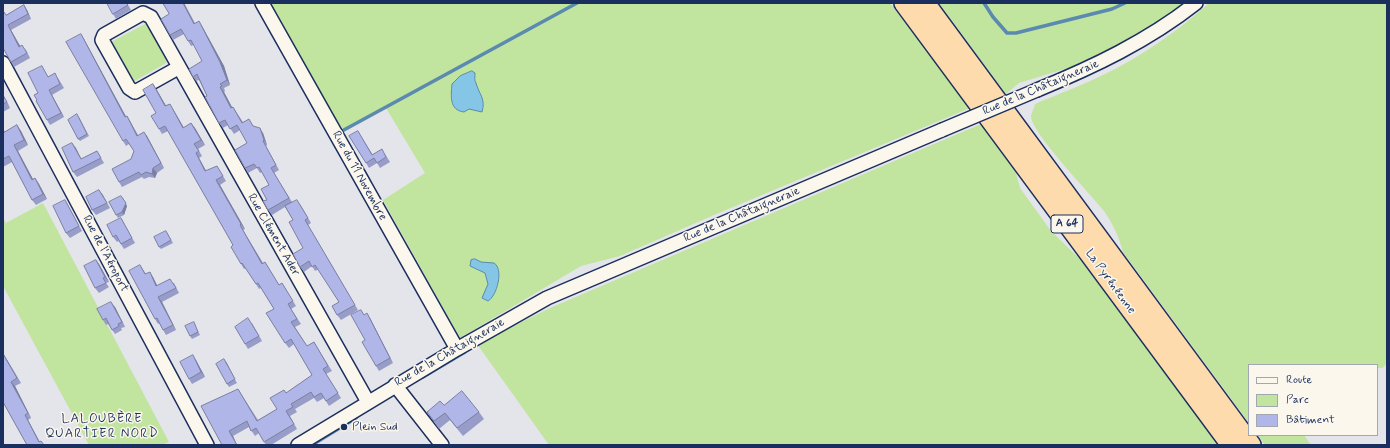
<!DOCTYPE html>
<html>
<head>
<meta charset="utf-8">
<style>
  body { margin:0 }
  #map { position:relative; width:1390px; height:448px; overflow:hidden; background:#e4e4eb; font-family:Mynerve,sans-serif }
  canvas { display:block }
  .frame { position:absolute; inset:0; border:4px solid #1b2f5e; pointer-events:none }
  .legend { position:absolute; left:1248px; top:364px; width:130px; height:72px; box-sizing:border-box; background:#fbf7ec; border:1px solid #a1a7b3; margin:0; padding:5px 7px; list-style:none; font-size:12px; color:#1b2f5e }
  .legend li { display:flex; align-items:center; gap:8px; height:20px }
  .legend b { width:20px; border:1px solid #a1a7b3 }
</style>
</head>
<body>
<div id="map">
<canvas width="1390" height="448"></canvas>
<div class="frame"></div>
<ul class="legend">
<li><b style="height:5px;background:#fbf7ec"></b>Route</li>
<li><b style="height:11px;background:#c1e49e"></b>Parc</li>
<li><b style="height:11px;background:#b0b7e8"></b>Bâtiment</li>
</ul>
</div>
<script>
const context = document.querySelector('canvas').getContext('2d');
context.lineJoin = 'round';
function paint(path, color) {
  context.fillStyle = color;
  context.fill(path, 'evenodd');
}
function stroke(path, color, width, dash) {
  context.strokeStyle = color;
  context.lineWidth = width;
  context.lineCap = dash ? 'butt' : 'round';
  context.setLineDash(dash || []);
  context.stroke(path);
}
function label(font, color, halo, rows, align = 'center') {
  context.font = font + ' Mynerve,sans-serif';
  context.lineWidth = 3;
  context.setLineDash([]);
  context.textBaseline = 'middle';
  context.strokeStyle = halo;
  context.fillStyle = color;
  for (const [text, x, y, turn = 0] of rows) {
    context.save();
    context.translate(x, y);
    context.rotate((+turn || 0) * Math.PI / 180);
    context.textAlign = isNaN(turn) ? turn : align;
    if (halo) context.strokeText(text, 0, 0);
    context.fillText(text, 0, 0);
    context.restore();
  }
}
const green = new Path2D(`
  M269 3H890L970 108 714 215 620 256 581 266 460 338 383 200 425 173 386 108 340 134Z
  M939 3H1185L1144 32 1071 67 1019 83 1006 94Z
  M1209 3H1387V364L1382 368H1377V365H1249V423L1123 252C1119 237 1113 224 1104 211 1091 194 1031 133 1031 116 1032 112 1034 108 1035 104 1058 94 1083 85 1105 74 1142 56 1178 31 1209 3Z
  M145 24H148L166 60V63L131 83 110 46 111 42Z
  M981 124 1014 165 1020 188 1051 231 1084 263 1218 445H549L477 344 550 308Z
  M43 203 169 442 162 445H89L3 286V218L6 223Z
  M1258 435H1304L1311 445H1265Z`);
const water = new Path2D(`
  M472 71 475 73C475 77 474 80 476 83 479 94 486 99 482 112L469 109 464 112C449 110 451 96 452 84L460 76Z
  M475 259 481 262 494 263C504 269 497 296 488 301L482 298 488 284 485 273 470 266 471 260Z`);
const stream = new Path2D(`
  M984 3 993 17 1007 33H1016L1112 9 1125 3
  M342 131 577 3
  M364 171 370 182
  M423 377 465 352
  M312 445 356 418`);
const minor = new Path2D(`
  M262 3 457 349
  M3 63 207 445
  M178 68 135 92 129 88 102 40 104 35 143 13 151 17 368 402
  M1037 90C1093 67 1148 41 1196 3
  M395 385 442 445
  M298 445 457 349 547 298 942 130`);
const highway = new Path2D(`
  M904 3 1231 445
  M925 3 1251 445`);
const minorBridge = new Path2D(`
  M942 130 1037 90`);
const wall = new Path2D(`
  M127 3 131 10 116 19 113 14Z
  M163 3H184L195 23 202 26 224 66 230 85 224 88 225 91 224 92 232 107H233L243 122 252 124 253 126 263 133 267 145 266 146 279 170 274 173 292 202 300 204 311 223 308 225 358 310 341 320 337 315 339 302 319 269 315 271 312 266 304 272 300 267 303 248 293 220 285 207 272 215 268 210 267 200 269 185 262 172 260 173 257 168 248 173 245 168 247 143 240 130 234 134 228 125 223 128 219 123 207 96 199 80 196 81 193 77 202 61 194 45 191 46 184 34 173 40 170 35 169 14Z
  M24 5 27 10 31 19 11 30 20 46 26 50 30 58 14 67 11 62 6 15Z
  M81 34 84 39 126 117 127 116 130 121 138 135 147 136 164 168 157 173 155 178 149 177 144 179 142 177 122 187 119 182 131 159 134 151 129 144 126 146 123 141Z
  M42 66 48 77 58 78 64 88 52 95 64 117 50 125 47 120 37 100Z
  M153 84 166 106 173 109 184 128 191 123 195 128 205 145 198 149 202 156 199 158 206 171H220L226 181 220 185 245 229 243 230 263 263 265 262 279 285 282 283 296 306 291 309 301 324 295 327 307 346 314 342 317 347 332 371 326 374 341 398 329 406 324 398 317 402 314 398 295 409 297 412 290 416 297 429 271 445H266L259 433 255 436 249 427 233 436 237 445H222L238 389 258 420 277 409 286 393 312 375 294 344 289 348 285 343 274 309 261 288 259 289 246 268 244 269 241 264 233 245 168 131 162 134 159 129 156 113Z
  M3 94 10 108 3 112Z
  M79 117 89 136 80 141 78 139Z
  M17 125 21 131 28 145 18 151 33 179 35 178 39 184 47 199 36 205 32 200 12 162 3 167V128L5 132Z
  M361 136 373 155 385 154 390 162 380 168 377 163 369 168 366 163Z
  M72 143 81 159 97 151 104 163 77 177 73 172Z
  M99 190 110 208 96 215 92 210Z
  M123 198 127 206 124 215 118 218 116 215Z
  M65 200 68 205 82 231 70 238 66 233Z
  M121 218 124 223 135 243 124 249 119 241 117 242 113 237Z
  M166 231 173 243 161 249 159 247Z
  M96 260 99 264 109 282 106 283 109 287 99 293 95 288Z
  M140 265 146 274 153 277 157 286 174 283 179 293 162 302 176 330 166 335 159 323 158 324 155 319Z
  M115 307 125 327 121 328 122 330 115 334 108 324 106 325 103 320Z
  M364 315 370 318 393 363 379 371 376 366 365 340Z
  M252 323 262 341 248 349 245 344Z
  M195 325 200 335 192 339 190 336Z
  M3 353 21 383 15 386 31 418 28 420 40 442 41 441 44 445H27L3 402Z
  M224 359 237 383 229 387 227 384Z
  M196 360 205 377 192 384 189 379Z
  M444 405 479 412 484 419 463 436 450 420 439 429 427 412Z`);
const shadedWall = new Path2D(`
  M183 3H184L197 29 194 24Z
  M24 5 27 10 31 19 28 14Z
  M199 21 202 26 224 66 230 85 227 80Z
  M8 25 11 30 23 51 19 47Z
  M81 34 84 39 129 122 125 117Z
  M153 84 157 90 169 111 165 106Z
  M220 87 224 92 235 113 231 108Z
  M49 90 52 95 64 117 61 113Z
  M3 94 10 108 3 96Z
  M170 104 173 109 187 133 183 128Z
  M127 116 130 121 140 140 137 136Z
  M191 123 195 128 205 145 201 140Z
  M17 125 21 131 28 145 24 140Z
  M260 128 263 133 267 145 264 140Z
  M144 132 147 136 164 168 161 163Z
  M72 143 76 148 84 164 81 159Z
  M14 145 18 151 36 185 32 180Z
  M196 153 199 158 209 176 205 171Z
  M153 168 157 173 155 178 152 174Z
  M35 178 39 184 47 199 43 194Z
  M216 180 220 185 245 229 241 224Z
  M99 190 103 195 110 208 107 203Z
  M121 196 127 206 124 215 122 212Z
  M240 225 243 230 266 269 262 264Z
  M96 260 99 264 109 282 105 277Z
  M150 272 153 277 160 291 156 286Z
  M158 297 162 302 176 330 173 325Z
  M111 302 115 307 125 327 122 322Z
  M367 313 370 318 393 363 390 358Z
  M3 353 21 383 3 354Z
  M193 355 196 360 205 377 201 372Z
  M224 359 227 363 237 383 235 379Z
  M11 382 15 386 31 418 28 413Z
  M25 415 28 420 41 445 39 442Z
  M229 431 233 436 237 445Z`);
const building = new Path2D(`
  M107 3H126L128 5 113 14Z
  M163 3H183L194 24 199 21 220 62 227 80 220 84 222 86 220 87 231 108 233 107 242 123 249 119 253 126 260 128 264 140 263 141 276 165 271 168 289 198 268 210 263 201 267 200 261 189 269 185 259 167 257 168 254 164 245 168 235 150 247 143 237 125 230 129 225 120 219 123 205 97 207 96 197 74 193 77 189 69 202 61 191 40 188 41 181 29 170 35 161 19 169 14Z
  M24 5 28 14 8 25 19 47 22 45 27 53 11 62 3 48V12H4L6 15Z
  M81 34 125 117 127 116 137 136 144 132 161 163 153 168 152 174 146 172 141 175 139 172 119 182 112 169 131 159 134 151 126 139 123 141 66 42Z
  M42 66 48 77 55 73 60 84 49 90 61 113 47 120 36 101 37 100 34 95 38 93 28 73Z
  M153 84 165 106 170 104 183 128 191 123 201 140 194 144 199 151 196 153 205 171 217 166 223 176 216 180 241 224 240 225 262 264 265 262 279 285 282 283 293 301 288 304 297 319 291 322 307 346 314 342 328 366 323 369 338 393 326 401 321 393 314 397 311 392 291 404 293 407 286 411 294 424 264 442 256 428 251 431 247 421 229 431 237 445H222L201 406 238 389 257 421 277 409 270 398 284 390 286 393 312 375 291 339 285 343 266 313 274 309 258 283 256 284 242 263 241 264 231 247 233 245 165 126 159 129 151 116 156 113 143 90Z
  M3 96 7 102 3 104Z
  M77 114 87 134 78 139 68 120Z
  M17 125 24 140 14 145 32 180 35 178 43 194 32 200 9 156 3 159V129L4 132Z
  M358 131 372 155 382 149 386 157 377 163 374 158 366 163 349 136Z
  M72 143 81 159 97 151 101 158 73 172 62 148Z
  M99 190 107 203 92 210 86 197Z
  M121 196 126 203 122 212 116 215 109 202Z
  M65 200 79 226 66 233 53 206Z
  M297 200 308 218 305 220 355 305 337 315 332 306 339 302 315 265 312 267 309 261 300 267 293 254 303 248 289 222 293 220 285 206Z
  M121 218 132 238 121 244 116 235 113 237 107 225Z
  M166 231 171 240 159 247 154 237Z
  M96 260 105 277 103 278 106 283 95 288 84 266Z
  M140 265 145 274 150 272 156 286 170 279 176 288 158 297 173 325 163 330 157 318 155 319 129 271Z
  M111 302 122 322 118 324 119 326 112 330 106 318 103 320 97 309Z
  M361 310 364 315 367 313 390 358 376 366 362 342 365 340 351 315Z
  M248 318 259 336 245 344 235 327Z
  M194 322 198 332 190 336 185 326Z
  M3 354 17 378 11 382 28 413 25 415 39 442 41 441 44 445H27L3 402Z
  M193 355 201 372 189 379 180 362Z
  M224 359 235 379 227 384 216 364Z
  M462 391 479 412 457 428 445 413 434 421 427 412 440 401 444 405Z`);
const markers = [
  [344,427,4,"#1b2f5e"]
];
const shields = [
  [1067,224,32]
];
const shieldNames = [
  ["A 64",1067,224]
];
const streetNames = [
  ["Rue de la Châtaigneraie",1041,88,-23],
  ["Rue du 11 Novembre",359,176,61],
  ["Rue de la Châtaigneraie",742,215,-23],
  ["Rue Clément Ader",273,235,60],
  ["Rue de l'Aéroport",105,254,62],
  ["La Pyrénéenne",1110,282,54],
  ["Rue de la Châtaigneraie",450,353,-30]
];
const poiNames = [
  ["Plein Sud",352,427]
];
const neighbourhoodNames = [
  ["LALOUBÈRE",102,419],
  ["QUARTIER NORD",102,434]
];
paint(green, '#c1e49e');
paint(water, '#85c6e6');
stroke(water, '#5b8ab0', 1);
stroke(stream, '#5b8ab0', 3.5);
stroke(minor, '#1b2f5e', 16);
stroke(highway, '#1b2f5e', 22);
stroke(minor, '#fbf7ec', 13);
stroke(highway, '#fedbac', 19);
stroke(minorBridge, '#1b2f5e', 16, []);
stroke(minorBridge, '#fbf7ec', 13);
paint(wall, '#979dc8');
paint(shadedWall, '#7b80a2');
paint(building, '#b0b7e8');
stroke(building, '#7b80a2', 1);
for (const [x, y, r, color] of markers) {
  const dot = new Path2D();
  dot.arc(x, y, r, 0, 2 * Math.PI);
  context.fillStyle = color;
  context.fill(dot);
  stroke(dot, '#fbf7ec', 1.5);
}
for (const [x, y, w] of shields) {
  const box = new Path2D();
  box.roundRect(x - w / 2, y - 9, w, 18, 3);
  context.fillStyle = '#fbf7ec';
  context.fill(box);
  stroke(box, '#1b2f5e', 1);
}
label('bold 11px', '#1b2f5e', null, shieldNames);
label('12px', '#1b2f5e', '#fbf7ec', streetNames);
label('12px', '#1b2f5e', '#fbf7ec', poiNames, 'left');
context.letterSpacing = '1px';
label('13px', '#1b2f5e', '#fbf7ec', neighbourhoodNames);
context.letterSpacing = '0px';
</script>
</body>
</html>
